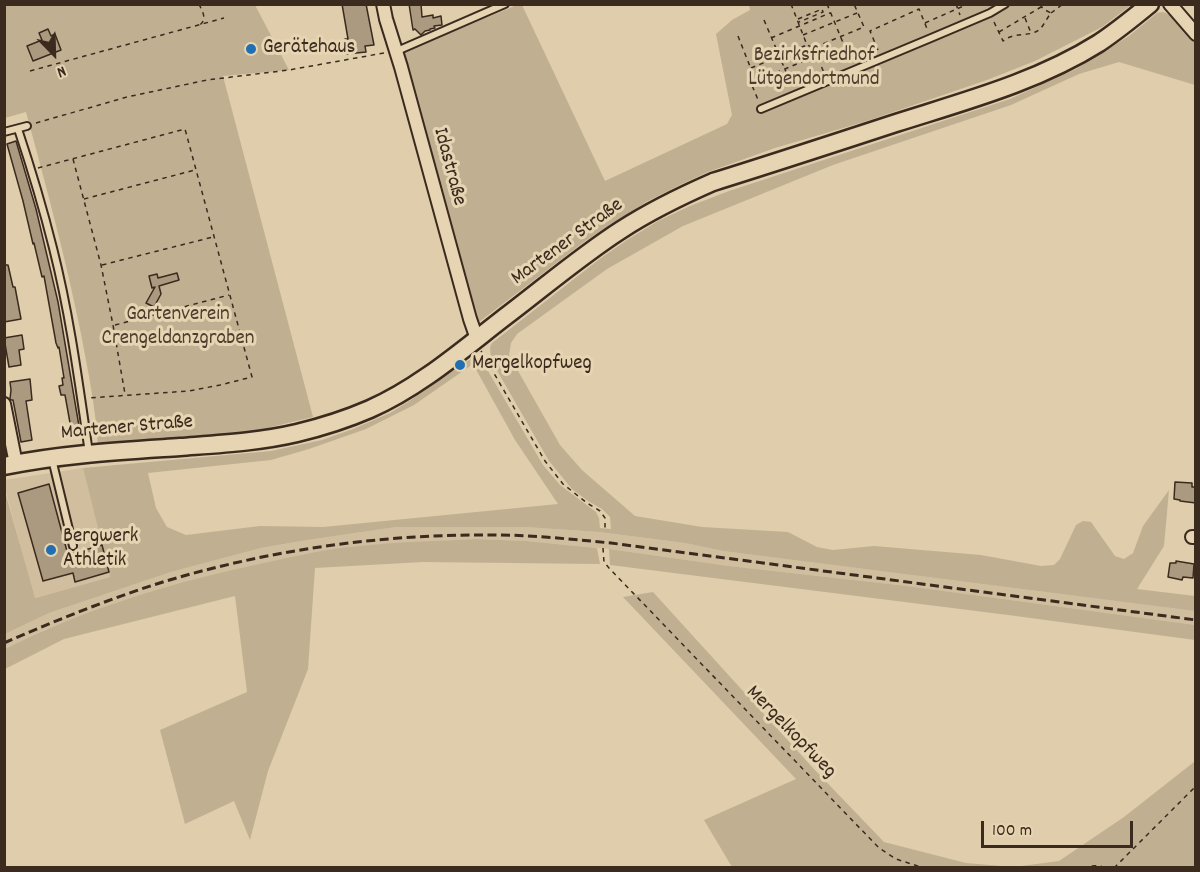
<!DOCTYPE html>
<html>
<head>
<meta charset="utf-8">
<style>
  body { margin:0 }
  #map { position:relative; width:1200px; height:872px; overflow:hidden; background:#dfcdac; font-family:Dekko,sans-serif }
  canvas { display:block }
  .frame { position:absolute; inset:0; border:6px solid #3b2a1e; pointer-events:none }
  .north { position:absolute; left:24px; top:24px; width:60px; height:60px; -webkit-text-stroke:4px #e6d4b2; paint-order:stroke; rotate:157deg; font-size:16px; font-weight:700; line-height:24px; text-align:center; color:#3b2a1e }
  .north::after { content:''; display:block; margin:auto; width:21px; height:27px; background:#3b2a1e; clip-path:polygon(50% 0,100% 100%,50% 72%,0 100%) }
  .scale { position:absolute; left:981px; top:821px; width:152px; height:27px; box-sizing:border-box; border:3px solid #3b2a1e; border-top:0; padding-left:8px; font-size:18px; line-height:21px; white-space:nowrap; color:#3b2a1e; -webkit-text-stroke:4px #e6d4b2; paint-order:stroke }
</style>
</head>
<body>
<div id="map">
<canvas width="1200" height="872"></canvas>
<div class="frame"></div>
<div class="north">N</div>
<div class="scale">100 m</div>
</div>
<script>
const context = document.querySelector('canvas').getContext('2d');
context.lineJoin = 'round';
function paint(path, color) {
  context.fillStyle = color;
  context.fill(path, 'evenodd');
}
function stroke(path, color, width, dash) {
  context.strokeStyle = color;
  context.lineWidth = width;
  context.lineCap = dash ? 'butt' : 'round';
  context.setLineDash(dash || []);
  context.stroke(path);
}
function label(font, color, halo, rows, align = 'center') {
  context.font = font + ' Dekko,sans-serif';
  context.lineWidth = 6;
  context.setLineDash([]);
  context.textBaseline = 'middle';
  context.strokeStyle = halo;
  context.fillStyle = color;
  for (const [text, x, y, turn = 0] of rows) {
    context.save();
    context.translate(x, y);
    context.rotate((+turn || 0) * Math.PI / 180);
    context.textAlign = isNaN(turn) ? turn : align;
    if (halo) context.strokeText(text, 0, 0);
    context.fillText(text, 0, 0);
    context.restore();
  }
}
const built = new Path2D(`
  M83 468 110 577 34 598 5 488 4 480Z
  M396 527H525L599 532 685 543 723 551 1196 611 1195 625 907 586 729 566 609 549 526 541 476 539 356 546 299 555 121 601 44 630 5 649V634L49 613 171 572 261 548 301 541Z`);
const green = new Path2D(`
  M4 5H255L289 70 223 76 313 417 225 438 98 447C96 409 88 371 81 334 66 259 46 186 26 112L5 118Z
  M517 5H522L605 181 727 124 732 115 716 34 732 20 750 10 749 5H1131L1102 27 1035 61 987 80 867 121 775 148 708 172 682 184 646 202 584 242 479 322 404 52Z
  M1163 12 1172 16 1195 43V85L1119 62 1079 74 1011 105 833 165 683 226 607 269 517 334 511 343 509 355 560 445 582 470 635 516 702 527 788 532 817 547 833 550 874 546 981 555 1041 566 1054 565 1060 559 1076 525 1083 521 1091 522 1115 556 1124 559 1133 553 1143 526 1169 490 1164 546 1137 589 1195 596V611L723 551 685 543 599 532 525 527H396L301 541 261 548 171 572 49 613 5 634 4 488 35 598 110 577 83 468 271 451 322 440 353 429 390 413 411 400 465 362 476 357 481 359 543 465 560 485 596 512 599 518 600 528 611 529 610 517 602 509 588 501 572 489 549 461 491 360 490 347 492 343 601 258 627 240 658 221 690 206 729 191 1010 99 1076 69 1129 36 1157 13ZM473 364 515 440 558 504 323 527 260 526 186 535 167 527 156 508 148 473 271 460 309 449 366 429 414 405Z
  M476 539 526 541 597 548 600 564 423 562 315 568 308 669 268 771 250 840 234 801 185 824 160 730 247 692 235 596 64 639 5 669V649C86 608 174 582 264 563 295 556 326 549 358 546 397 542 437 541 476 539Z
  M609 549 729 566 907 586 1195 625V640L1008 615 610 565Z
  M653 592 813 768 884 842 966 863 1014 867 1059 861 1124 817 1194 762 1196 763 1195 867H732L704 820 796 779 623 597Z`);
const building = new Path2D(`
  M342 4H366L374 45 365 46 366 52 347 54 345 39H348Z
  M409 4H421L422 17 433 15V18L441 16 442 25 434 26 435 28 430 29V30L425 31 421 35 415 29 413 30Z
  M48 29 51 36 55 34 61 50 33 61 27 46 42 40 39 33Z
  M16 141 36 209 58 302 80 432 72 434 65 395H61L59 386 63 385 62 378H64L59 347 58 348 56 343 44 276 42 277 34 243 33 244 23 201 7 144Z
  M4 265H8L13 287H15L21 319 4 322Z
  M177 273 179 280 159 286 161 294 154 307 146 303 155 287 152 288 149 276 157 274 158 278Z
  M22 335 24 349 19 350 21 365 9 367 4 338Z
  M30 379 32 400 26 401 32 440 21 442 13 400H11L10 399 11 390 10 382Z
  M1175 482 1192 483V487H1196V503L1180 501V500L1174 499Z
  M49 484 68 555 102 545 109 572 75 582 73 573 43 581 18 493Z
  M1176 561 1194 564 1193 578 1183 577 1182 580 1168 577 1170 563H1176Z`);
const path = new Path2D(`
  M199 4C203 13 207 18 200 25
  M791 4 807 45 814 48 824 73
  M827 4 851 62
  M956 4 960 15
  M1051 13 1063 4
  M1025 18 1031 33
  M798 19 822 9 823 12 799 22
  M764 20 792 86
  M994 22 1003 41C1015 31 1030 38 1040 29 1044 25 1047 18 1051 13L1043 9 1040 4
  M925 23 968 4
  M999 32 1041 7
  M803 35 857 13
  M738 36 751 69 748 76 759 102
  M771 38 830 13
  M815 47 864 27 854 4
  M878 50 870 31 919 9 928 31
  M751 68 807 45
  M30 71 224 18
  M751 83 816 56
  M36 123 127 97 207 80 289 70 384 53
  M73 159 101 265 113 325 125 394
  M38 168 185 129 252 377 220 385 189 391 88 398
  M84 199 195 170
  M102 265 213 237
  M115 325 229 295
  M481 351 545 461 563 484 587 503 600 511 605 518V529
  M603 548 604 562 609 568 879 848 896 859 924 868
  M1083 868C1090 866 1098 864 1105 868
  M1114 868 1196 786`);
const lane = new Path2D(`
  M397 51 505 4
  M761 109 931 38 990 13 1005 4
  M18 129C31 168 43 208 53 248 70 315 79 384 89 453
  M4 132 27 126
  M52 459 73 546`);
const street = new Path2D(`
  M383 4 386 19 401 67 470 319 477 339
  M1170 4 1196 34
  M4 404 16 464
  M1192 537H1196`);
const secondary = new Path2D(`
  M4 466C63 454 121 451 180 447 219 444 259 442 297 433 322 427 347 419 370 409 418 388 461 351 501 320 541 290 579 257 621 230 650 211 681 196 713 182 774 163 835 143 896 123 965 101 1037 82 1099 43 1117 31 1133 18 1150 4`);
const rail = new Path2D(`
  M4 643C57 620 111 598 166 581 267 551 374 535 480 535 523 534 568 539 611 543L1196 620`);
const markers = [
  [251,49,6,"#1f6fb2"],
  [460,365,6,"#1f6fb2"],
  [51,550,6,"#1f6fb2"]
];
const poiNames = [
  ["Gerätehaus",263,49],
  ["Mergelkopfweg",472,365],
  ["Bergwerk",63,538],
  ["Athletik",63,562]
];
const parkNames = [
  ["Bezirksfriedhof",814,57],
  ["Lütgendortmund",814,81],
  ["Gartenverein",178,316],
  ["Crengeldanzgraben",178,340]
];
const streetNames = [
  ["Idastraße",448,167,75],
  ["Martener Straße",568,243,-36],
  ["Martener Straße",127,429,-5],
  ["Mergelkopfweg",790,733,46]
];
paint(built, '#d0be9f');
paint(green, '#c1af92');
paint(building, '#ac9a80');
stroke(building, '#3b2a1e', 1.5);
stroke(lane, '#3b2a1e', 10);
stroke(street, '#3b2a1e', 16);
stroke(secondary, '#3b2a1e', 21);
stroke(path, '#3b2a1e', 1.5, [4.5, 4.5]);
stroke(lane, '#e6d4b2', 6);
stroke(street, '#e6d4b2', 12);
stroke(secondary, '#e6d4b2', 16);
stroke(rail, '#3b2a1e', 3, [9, 4.5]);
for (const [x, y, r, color] of markers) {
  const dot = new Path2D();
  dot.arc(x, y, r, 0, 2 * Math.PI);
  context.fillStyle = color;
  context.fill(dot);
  stroke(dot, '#e6d4b2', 2);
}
label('21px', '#3b2a1e', '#e6d4b2', poiNames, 'left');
label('21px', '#4f3e2f', '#e6d4b2', parkNames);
label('21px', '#3b2a1e', '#e6d4b2', streetNames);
</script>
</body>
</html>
